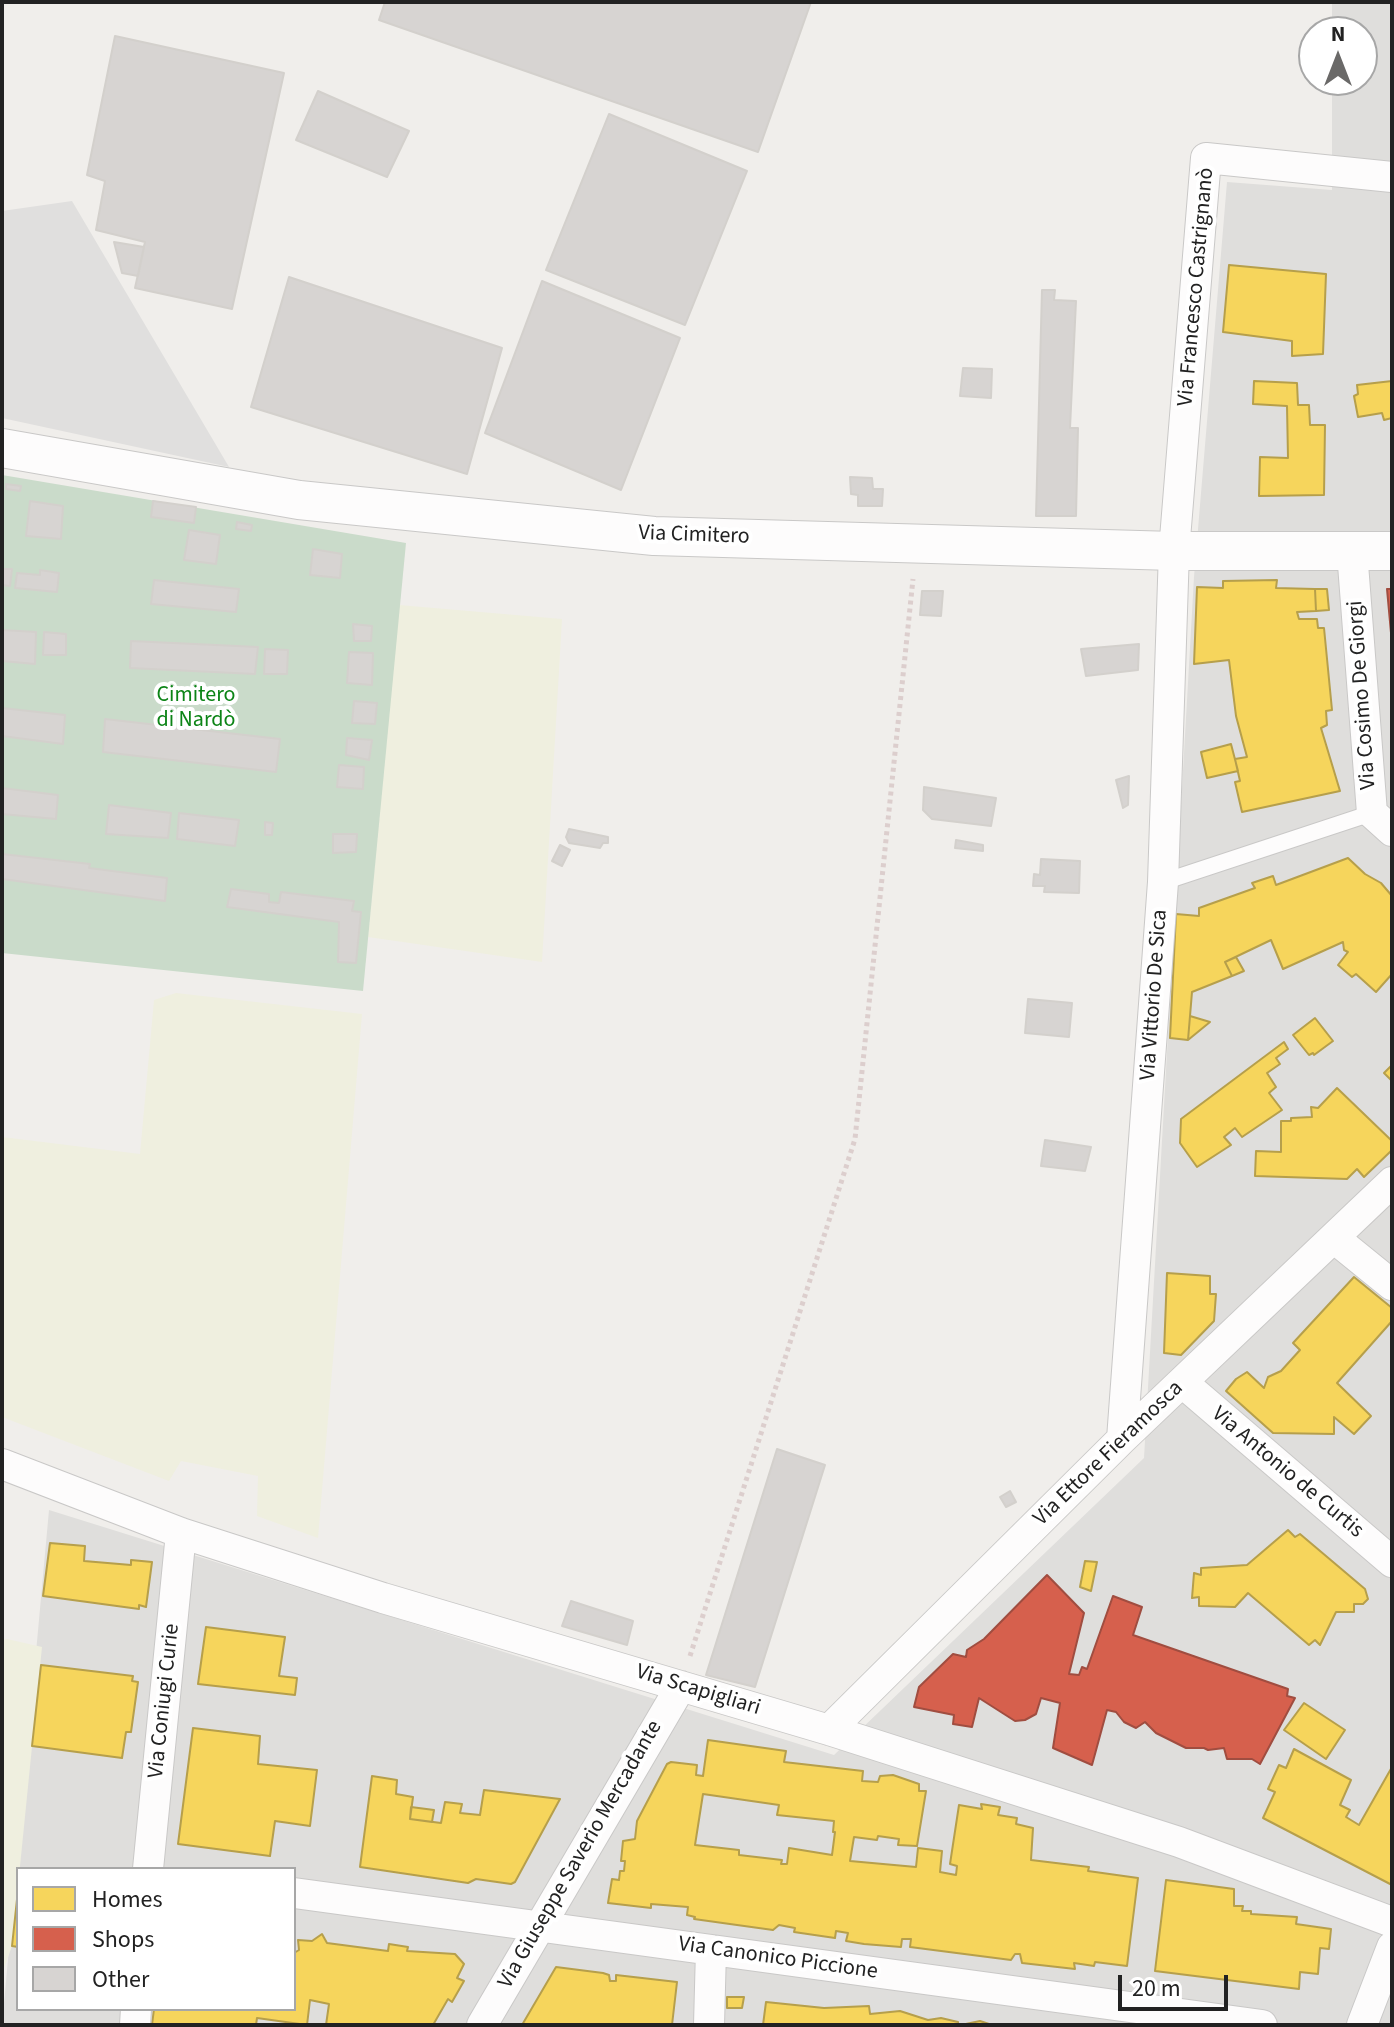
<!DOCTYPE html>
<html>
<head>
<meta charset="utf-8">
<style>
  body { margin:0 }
  #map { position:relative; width:1394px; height:2027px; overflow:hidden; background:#f0eeeb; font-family:"Source Sans 3",sans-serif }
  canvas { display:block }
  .frame { position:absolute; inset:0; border:4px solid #222; pointer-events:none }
  .legend { position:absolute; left:16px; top:1867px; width:280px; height:144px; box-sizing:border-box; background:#fff; border:2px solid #a7a7a7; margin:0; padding:10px 14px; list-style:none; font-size:24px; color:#222 }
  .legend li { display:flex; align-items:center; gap:16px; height:40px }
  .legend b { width:40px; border:2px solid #a7a7a7 }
  .north { position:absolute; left:1298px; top:16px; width:80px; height:80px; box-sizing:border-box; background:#fff; border:2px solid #a7a7a7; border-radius:50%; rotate:0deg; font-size:22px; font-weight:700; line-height:32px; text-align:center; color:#222 }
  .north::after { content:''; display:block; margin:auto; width:28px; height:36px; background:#6a6968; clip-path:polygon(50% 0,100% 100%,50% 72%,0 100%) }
  .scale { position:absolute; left:1118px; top:1975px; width:110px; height:36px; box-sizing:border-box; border:4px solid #222; border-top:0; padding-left:10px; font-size:24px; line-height:28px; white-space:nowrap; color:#222; -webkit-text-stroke:6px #fff; paint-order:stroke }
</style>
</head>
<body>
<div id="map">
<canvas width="1394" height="2027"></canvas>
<div class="frame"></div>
<ul class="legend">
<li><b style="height:22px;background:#f6d55c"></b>Homes</li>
<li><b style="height:22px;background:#d6604d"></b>Shops</li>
<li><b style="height:22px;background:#d7d4d2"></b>Other</li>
</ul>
<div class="north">N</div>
<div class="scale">20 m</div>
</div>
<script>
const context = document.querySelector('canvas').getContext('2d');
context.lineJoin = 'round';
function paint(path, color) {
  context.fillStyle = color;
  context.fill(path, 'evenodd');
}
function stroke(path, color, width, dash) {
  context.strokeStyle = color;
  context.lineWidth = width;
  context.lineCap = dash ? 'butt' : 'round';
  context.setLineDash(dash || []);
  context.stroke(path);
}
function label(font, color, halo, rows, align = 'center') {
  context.font = font + ' "Source Sans 3",sans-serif';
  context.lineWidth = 8;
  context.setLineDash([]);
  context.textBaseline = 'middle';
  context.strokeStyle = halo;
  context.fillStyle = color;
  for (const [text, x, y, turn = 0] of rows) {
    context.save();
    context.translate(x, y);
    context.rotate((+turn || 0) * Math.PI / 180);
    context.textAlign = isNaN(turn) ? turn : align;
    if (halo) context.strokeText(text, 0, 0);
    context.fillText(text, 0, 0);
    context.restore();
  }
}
const residential = new Path2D(`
  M1332 2H1392V2025H2L49 1510 834 1755 1144 1458 1194 577 1227 182 1332 190V80H1362V32H1332ZM18 1869H294V2009H18Z`);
const farmland = new Path2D(`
  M399 605 562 619 542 962 368 937Z
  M176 993 362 1014 318 1538 257 1516 258 1476 181 1461 169 1481 2 1417V1137L140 1154 154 1000Z
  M7 1639 42 1647 12 1946 2 1974V1640Z`);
const cemetery = new Path2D(`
  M2 475 406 543 363 991 2 953Z`);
const parking = new Path2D(`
  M72 201 229 467 2 418V211Z`);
const homes = new Path2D(`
  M1229 265 1326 274 1323 354 1292 356V341L1223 332Z
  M1254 381 1297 383 1298 405H1309L1310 425H1325L1324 495 1259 496 1260 457 1288 458 1287 406 1253 404Z
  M1392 381V418L1384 420 1382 413 1358 417 1354 396 1358 394 1357 385Z
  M1277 580 1276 588 1315 589 1316 611 1297 612 1299 619H1317L1318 628H1324L1332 710 1326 711 1327 725 1321 728 1340 791 1242 812 1235 782 1240 781 1235 759 1247 757 1236 716 1229 660 1194 664 1197 587 1223 588V581Z
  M1315 589H1327L1329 610 1316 611Z
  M1231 744 1238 771 1207 778 1201 752Z
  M1348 858 1365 874 1381 883 1392 896V974L1376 992 1356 974 1352 977 1338 965 1348 952 1344 950 1343 942 1283 969 1271 940 1225 962 1232 976 1192 992 1188 1040 1170 1038 1176 914 1199 916V908L1255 888 1252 883 1273 876 1276 885Z
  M1236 957 1244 971 1232 976 1225 962Z
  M1190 1016 1210 1022 1188 1040Z
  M1315 1018 1333 1041 1314 1055 1313 1053 1309 1055 1293 1035Z
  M1284 1042 1288 1049 1276 1058 1280 1064 1267 1073 1276 1087 1269 1093 1282 1110 1242 1137 1235 1128 1224 1137 1231 1145 1197 1167 1180 1143 1181 1119Z
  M1392 1065V1081L1384 1073Z
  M1337 1088 1392 1141V1150L1364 1177 1357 1169 1347 1179 1255 1176 1256 1151 1281 1152V1121H1291V1118L1312 1117 1311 1107 1318 1108Z
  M1167 1273 1210 1276V1294H1216L1214 1321 1181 1355 1164 1353Z
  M1354 1277 1392 1308V1321L1337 1383 1371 1416 1354 1434 1334 1417V1434L1273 1433 1226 1391 1236 1379 1247 1372 1264 1388 1268 1377 1281 1371 1300 1350 1293 1343Z
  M1288 1530 1295 1537 1300 1534 1365 1589 1368 1599 1363 1604H1354V1612H1336L1320 1645 1315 1640 1309 1645 1248 1593 1235 1607 1199 1606V1597L1192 1598 1194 1573 1201 1575V1568L1247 1565Z
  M50 1543 85 1546 84 1561 131 1565V1560L152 1562 146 1607 139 1605V1609L43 1596Z
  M1085 1561 1097 1562 1091 1591 1080 1587Z
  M206 1627 285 1637 279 1676 297 1678 295 1695 198 1684Z
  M41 1665 133 1676 132 1681 138 1682 131 1732H126L122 1758 32 1746Z
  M1304 1703 1345 1730 1326 1759 1284 1730Z
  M193 1728 260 1736 258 1764 317 1770 310 1826 275 1821 270 1856 178 1844Z
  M708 1740 786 1751 784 1762 863 1771 862 1781 878 1782 880 1776 893 1775 919 1784V1791H926L917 1846 898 1845 899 1839 878 1836 877 1840 854 1837 850 1861 916 1867 918 1848 942 1851 940 1872 956 1875 957 1866 950 1864 959 1805 982 1809 981 1804 1000 1807 998 1815 1017 1818 1016 1824 1033 1828 1031 1860 1089 1867 1088 1871 1138 1878 1127 1966 1095 1962 1094 1966 1074 1963 1075 1969 1022 1963 1020 1954H1015L1011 1960 910 1947 911 1939H902L901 1947 864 1944 846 1941 848 1933 836 1931 835 1938 794 1932 795 1928 779 1925 773 1930 694 1919 695 1917 687 1915 688 1907 651 1904V1908L608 1903 612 1879 619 1880 620 1871H624L625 1861H621L623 1841 635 1839 637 1821 667 1764 671 1762 697 1765 696 1775 703 1776ZM703 1794 779 1805 777 1815 834 1821 833 1832H835L832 1855 789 1848 787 1864H781L782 1860 739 1855V1850L695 1845Z
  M1294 1749 1351 1780 1340 1805 1350 1810 1346 1817 1359 1825 1392 1767V1885L1263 1818 1275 1792 1268 1789 1279 1765 1286 1768Z
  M372 1776 397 1780 396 1794 413 1797 410 1819 441 1823 445 1802 462 1804 460 1813 480 1815 484 1790 560 1799 515 1882 511 1884 476 1879 468 1883 360 1867Z
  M411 1807 434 1810 432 1822 410 1819Z
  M1166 1880 1234 1889V1906H1243L1242 1911H1251V1914L1297 1917 1296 1924 1331 1929 1329 1949 1320 1948 1318 1974 1300 1972 1299 1989 1155 1971Z
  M18 1890V1947L12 1946Z
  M322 1934 327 1943 388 1951 389 1944 408 1947 407 1951 455 1954 464 1964 457 1978 464 1981 452 2002 448 1999 433 2025H326L329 2004 310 2000 307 2025 257 2018 256 2025H152L154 2009H294V1953L299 1950 298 1940 312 1941Z
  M556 1967 603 1973 609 1975 610 1981H616V1975L677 1982 672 2025H522Z
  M727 1997H744L742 2008H727Z
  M766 2002 824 2008 869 2006 870 2014 900 2011 928 2020 941 2018 958 2022V2025H763Z
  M980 2021 992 2025H961Z`);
const shops = new Path2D(`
  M1387 589H1392V644Z
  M1047 1575 1084 1613 1069 1674 1079 1675 1082 1667 1087 1669 1113 1596 1142 1607 1133 1635 1288 1689 1287 1696 1295 1698 1260 1764 1252 1759H1227L1224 1748 1208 1750 1204 1748H1186L1156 1733 1145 1722 1136 1728 1124 1722 1116 1712 1107 1710 1092 1765 1053 1748 1060 1703 1041 1698 1036 1714 1025 1720 1015 1721 979 1698 972 1727 953 1724 954 1715 914 1707 919 1687 953 1654 966 1657 967 1650 984 1639Z`);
const building = new Path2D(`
  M385 2H811L758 152 379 20Z
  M115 36 284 73 232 309 135 288 145 242 96 230 105 181 87 175Z
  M318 91 409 131 387 177 296 140Z
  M609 114 747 171 685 325 546 270Z
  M114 242 144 247 138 276 122 273Z
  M289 277 502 348 467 474 251 407Z
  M542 281 680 338 621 490 485 433Z
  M1042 290H1055L1054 300 1076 301 1070 428H1078L1076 516H1036Z
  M963 368 992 369 991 398 960 396Z
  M850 477 872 478 873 489H883L882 506H858V495L851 494Z
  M6 484 21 486 20 491 6 489Z
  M30 501 63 506 61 539 26 536Z
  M153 501 196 507 194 523 151 517Z
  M237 522 252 525 251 531 236 529Z
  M189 530 220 535 216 564 184 560Z
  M313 549 342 554 340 578 310 575Z
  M2 569H12L10 586 2 585Z
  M40 570 59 573 57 592 15 588 17 573 40 575Z
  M154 580 239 589 236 612 151 604Z
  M922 591H943L941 616 920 615Z
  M353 624 372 626 371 641H354Z
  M2 630 36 632 35 664 2 661Z
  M44 632 66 634V655H43Z
  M131 641 258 647 255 674 130 668Z
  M1139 644 1138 670 1086 676 1081 649Z
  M265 649 288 650 287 674H264Z
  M349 652 373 653 372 685 347 683Z
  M354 701 377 703 375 724 352 723Z
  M2 708 65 715 63 744 2 736Z
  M105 719 280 739 276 772 103 752Z
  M347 738 372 740 369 760 346 755Z
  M339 765 364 767 363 789 337 787Z
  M1129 776 1128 805 1123 808 1116 780Z
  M924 787 996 798 991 826 932 819 923 810Z
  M2 788 58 795 56 819 2 814Z
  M109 805 171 813 168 838 106 834Z
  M179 813 239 820 235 846 177 839Z
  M265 822 273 823 272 835H265Z
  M569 829 608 837V843H603L600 848 569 843 566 837Z
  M333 834H357L356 852 333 853Z
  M956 840 983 845V851L955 848Z
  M560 845 570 850 562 866 552 861Z
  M2 854 90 864 89 868 167 878 165 901 2 879Z
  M1041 859 1080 861 1079 893 1044 892 1045 886H1033L1034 874 1040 875Z
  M231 889 269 894V902L279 903 281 892 354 901 352 911 361 912 356 963 338 962 339 922 227 907Z
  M1028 999 1072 1003 1069 1037 1025 1033Z
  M1045 1140 1091 1147 1085 1171 1041 1166Z
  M777 1449 825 1465 755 1687 706 1675Z
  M1010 1491 1016 1502 1006 1507 1000 1497Z
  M571 1601 633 1621 627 1645 562 1626Z`);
const path = new Path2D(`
  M690 1656 855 1139 913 579`);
const service = new Path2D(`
  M1163 882 1372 813`);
const minor = new Path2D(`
  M1352 551 1372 813 1392 831
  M1334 1238 1392 1285
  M1183 1383 1392 1562
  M1122 1439 1163 882 1174 551 1206 158 1392 177
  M2 1464 181 1533 383 1598 829 1730 1179 1842 1392 1922
  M829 1730 1122 1439 1392 1182
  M148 1869 181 1533
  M294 1893 1262 2025
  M135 2025 136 2009
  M482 2025 681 1686
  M709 2025 711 1950
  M1362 2025 1392 1947`);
const tertiary = new Path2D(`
  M2 448 299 500 654 536 1174 551H1392`);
const streetNames = [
  ["Via Francesco Castrignanò",1197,287,-85],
  ["Via Cimitero",694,536,2],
  ["Via Cosimo De Giorgi",1363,695,-94],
  ["Via Vittorio De Sica",1155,995,-86],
  ["Via Ettore Fieramosca",1109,1454,-44],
  ["Via Antonio de Curtis",1287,1473,40],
  ["Via Scapigliari",698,1691,17],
  ["Via Coniugi Curie",165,1701,-84],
  ["Via Giuseppe Saverio Mercadante",581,1855,-60],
  ["Via Canonico Piccione",778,1959,8]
];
const parkNames = [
  ["Cimitero",196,696],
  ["di Nardò",196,721]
];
paint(residential, '#dfdedc');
paint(farmland, '#efefdf');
paint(cemetery, '#cadbca');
paint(parking, '#e0dfde');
paint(homes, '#f6d55c');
stroke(homes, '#b69f4b', 2);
paint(shops, '#d6604d');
stroke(shops, '#a04d40', 2);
paint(building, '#d7d4d2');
stroke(building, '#d3d0cc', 2);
stroke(service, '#c9c8c7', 18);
stroke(minor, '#c9c8c7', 32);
stroke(tertiary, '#c9c8c7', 40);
stroke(path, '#dccecd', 5, [4, 4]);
stroke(service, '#fdfcfc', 16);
stroke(minor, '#fdfcfc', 30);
stroke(tertiary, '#fdfcfc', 38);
label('22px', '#222', '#fff', streetNames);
label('22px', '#0c8416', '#fff', parkNames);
</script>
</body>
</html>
